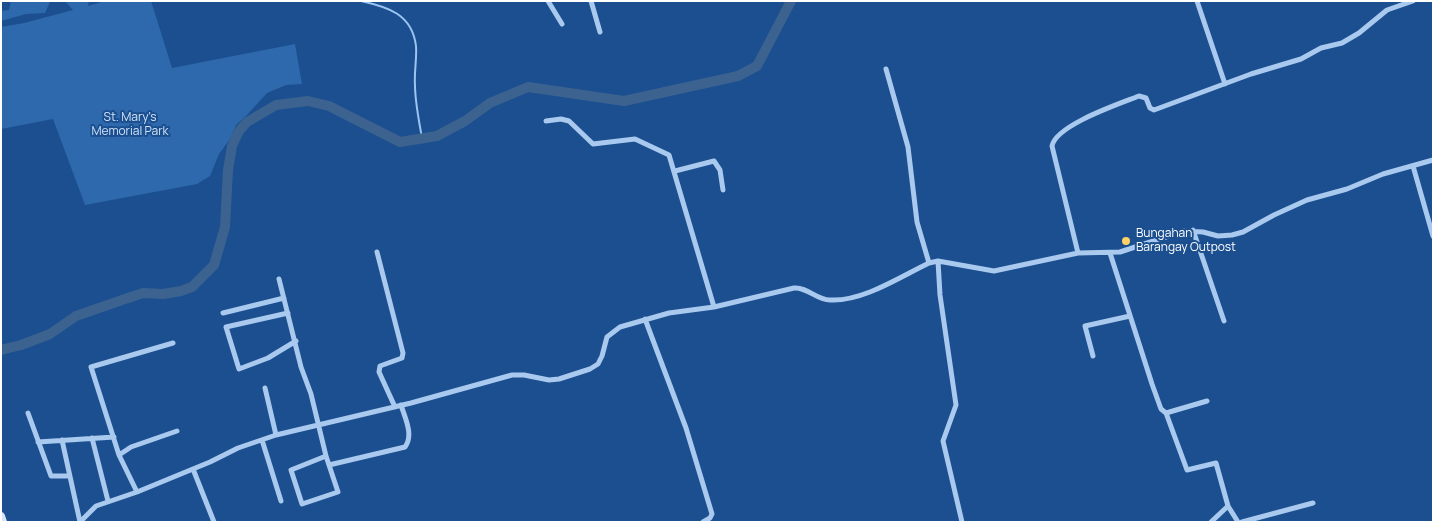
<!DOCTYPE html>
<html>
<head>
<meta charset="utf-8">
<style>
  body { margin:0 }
  #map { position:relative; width:1434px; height:523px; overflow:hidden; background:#1b4f8f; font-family:Manrope,sans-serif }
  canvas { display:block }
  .frame { position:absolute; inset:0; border:2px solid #fff; pointer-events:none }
</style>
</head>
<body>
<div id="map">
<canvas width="1434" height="523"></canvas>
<div class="frame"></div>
</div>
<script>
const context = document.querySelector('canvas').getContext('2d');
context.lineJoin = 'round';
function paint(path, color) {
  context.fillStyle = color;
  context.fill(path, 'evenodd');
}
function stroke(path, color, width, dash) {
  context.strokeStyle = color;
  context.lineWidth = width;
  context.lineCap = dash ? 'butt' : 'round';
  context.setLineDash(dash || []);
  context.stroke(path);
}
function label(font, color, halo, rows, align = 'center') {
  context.font = font + ' Manrope,sans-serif';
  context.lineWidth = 4;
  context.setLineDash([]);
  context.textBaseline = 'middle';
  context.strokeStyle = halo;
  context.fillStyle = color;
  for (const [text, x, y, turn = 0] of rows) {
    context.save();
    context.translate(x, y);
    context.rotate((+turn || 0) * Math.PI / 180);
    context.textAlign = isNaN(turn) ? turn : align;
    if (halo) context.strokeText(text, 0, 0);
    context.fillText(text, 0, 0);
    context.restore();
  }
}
const green = new Path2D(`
  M11 1H55L50 2 45 13 26 14 1 21V11L9 10Z
  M65 1H89L88 6 105 1H151L172 68 295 44 302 84 286 85 267 93 247 115 236 125 230 139 219 154 210 176 197 184 85 205 53 119 1 129V27L24 23 73 10Z`);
const stream = new Path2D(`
  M361 1C388 7 412 14 416 46 417 59 414 72 415 85 415 102 419 121 422 138`);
const river = new Path2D(`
  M1 350 21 345 50 334 76 316 125 299 143 293 163 294 181 291 192 287 214 265 225 227 228 170 232 146 239 131 247 122 276 105 308 101 329 106 400 142 437 136 465 121 490 103 528 87 624 101 738 76 757 66 791 1`);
const street = new Path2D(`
  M548 1 562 24
  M591 1 600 32
  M1197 1 1225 84
  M886 69 908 147 917 222 929 263
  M546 121 561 119 569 121 593 144 635 139 669 155 714 307
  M1413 166 1433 236
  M675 171 714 161 720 170 723 190
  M1193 230 1224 321
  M377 252 403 353 402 358 380 366 379 372 395 407
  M1078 253 1052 146C1056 125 1119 104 1139 96L1146 98 1150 108 1154 110 1251 74 1301 59 1321 48 1342 43 1359 33 1387 10 1413 1
  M1110 253 1152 384 1161 409 1166 413 1187 470 1216 463 1228 506 1238 522
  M938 261 940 295 956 405 943 441 962 522
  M279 279 301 367 311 394 326 456
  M223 313 284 298
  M288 313 226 327 239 369 268 358 296 341
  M645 319 686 428 712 514 710 518 703 522
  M1093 356 1085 326 1130 316
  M265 388 276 435
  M28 413 51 476H69
  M1166 413 1207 401
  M92 438 108 501
  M62 440 80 522
  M262 440 281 501
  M38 442 114 437
  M119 455 131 447 177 431
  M326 456 338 492 302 504 291 470Z
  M329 465 405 447C414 435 405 418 401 405
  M193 469 214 522
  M137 492 119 455 91 367 173 343
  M80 522 96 506 137 492 210 462 238 448 276 435 411 403 512 375H524L549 380 559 379 590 369 598 364 602 356 607 337 620 327 669 313 714 307 794 288C808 287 816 300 830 300 862 302 900 277 929 263L938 261 994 271 1078 253 1120 252 1184 231 1203 232 1218 236 1232 235 1243 232 1274 215 1307 200 1347 189 1383 174 1433 160
  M1211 522 1228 506
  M1242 522 1313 503`);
const secondary = new Path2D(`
  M1 516 3 522`);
const markers = [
  [1126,241,5,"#ffd166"]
];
const parkNames = [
  ["St. Mary's",130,118],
  ["Memorial Park",130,132]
];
const poiNames = [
  ["Bungahan",1136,234],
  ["Barangay Outpost",1136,248]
];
paint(green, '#2e69ad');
stroke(stream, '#9cc4f0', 2);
stroke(river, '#3c6290', 10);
stroke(street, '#a9c9ee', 5);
stroke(secondary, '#d6e6fa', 8);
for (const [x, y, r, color] of markers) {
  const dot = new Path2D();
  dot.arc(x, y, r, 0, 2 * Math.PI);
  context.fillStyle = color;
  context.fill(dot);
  stroke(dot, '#1b4f8f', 2);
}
label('12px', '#cfe3fa', '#1b4f8f', parkNames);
label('12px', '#fff', '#1b4f8f', poiNames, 'left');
</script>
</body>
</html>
